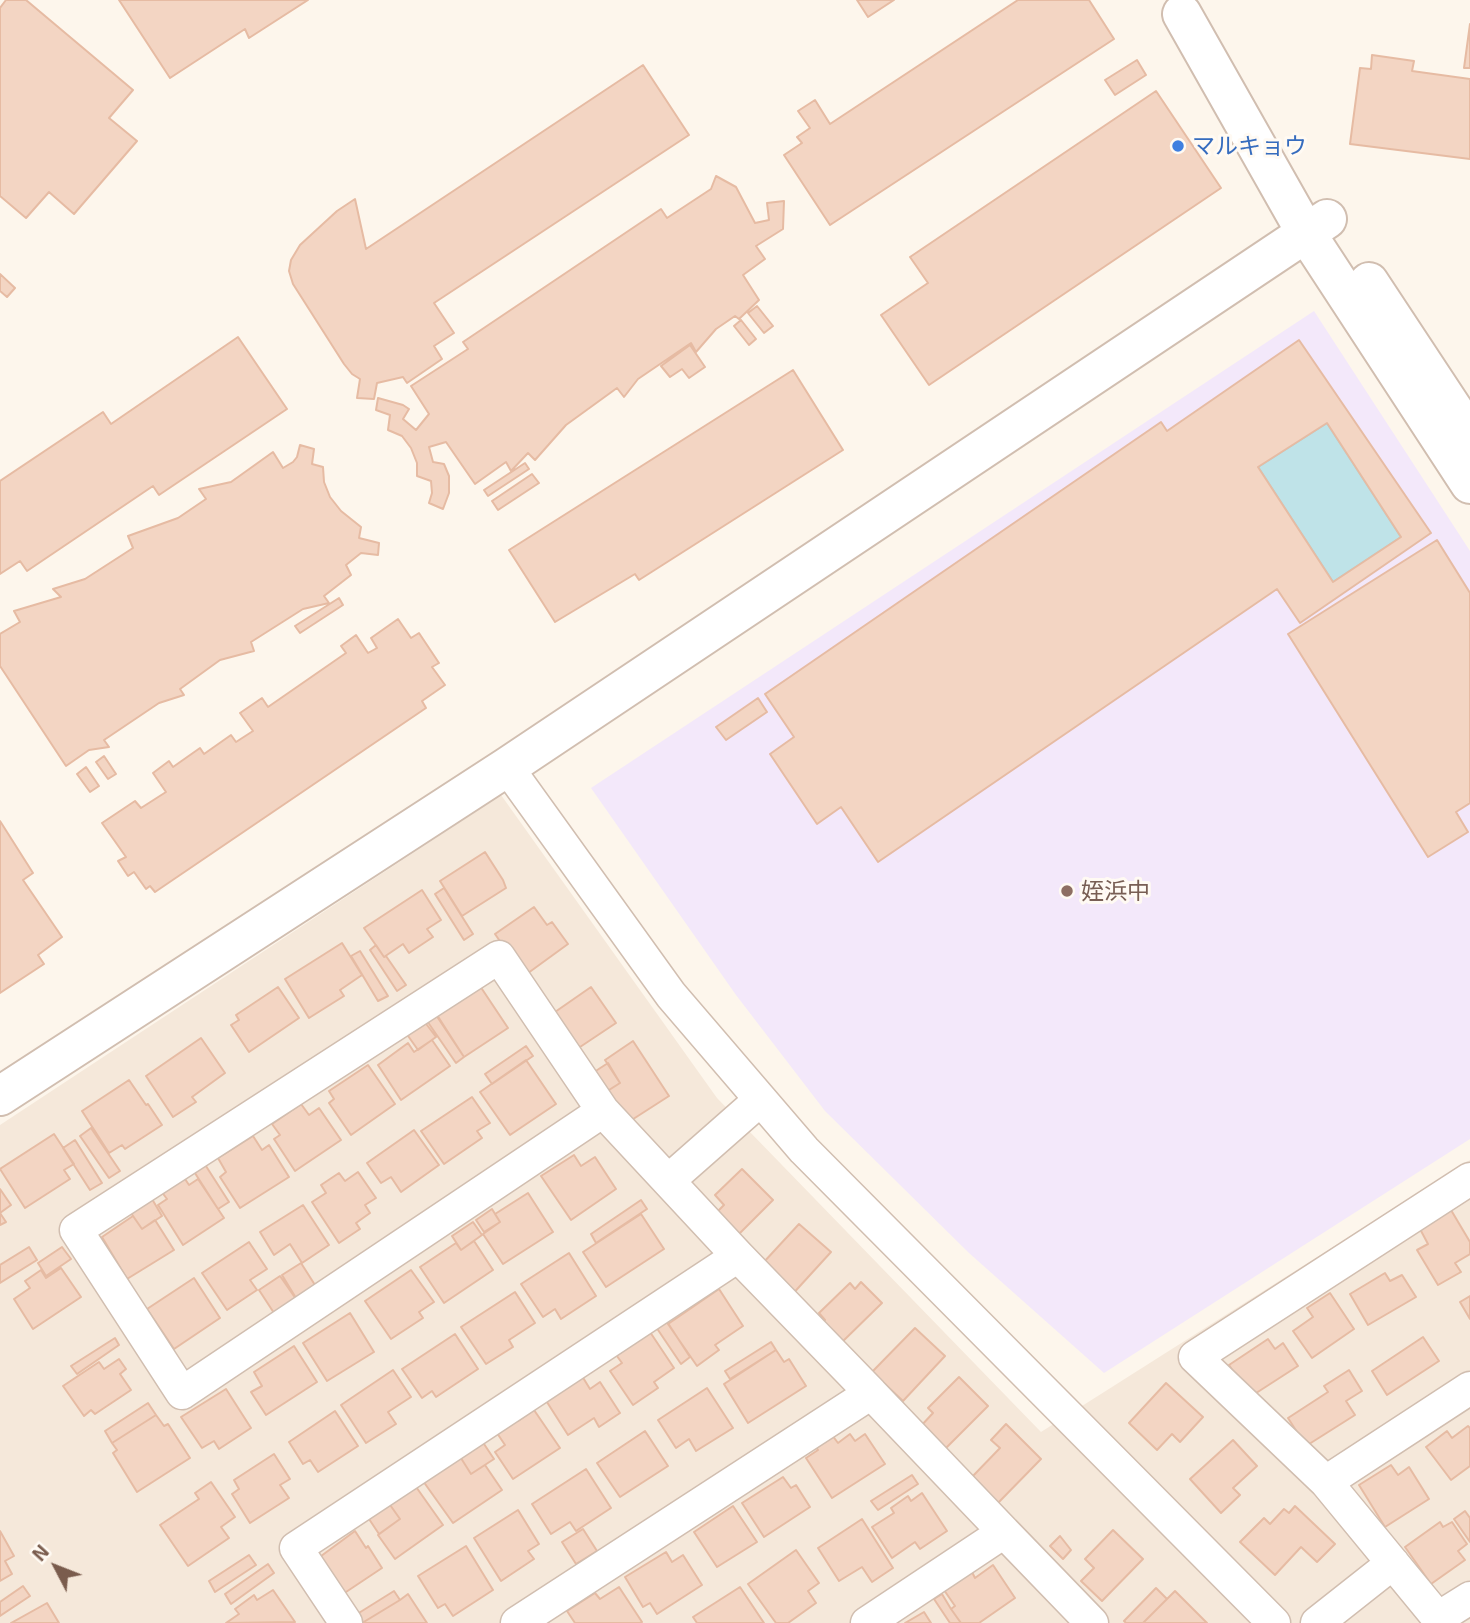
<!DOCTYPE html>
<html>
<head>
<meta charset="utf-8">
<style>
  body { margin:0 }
  #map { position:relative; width:1470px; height:1623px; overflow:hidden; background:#fdf6ec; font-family:"Exo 2",sans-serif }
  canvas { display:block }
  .north { position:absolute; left:21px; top:1532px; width:70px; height:70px; -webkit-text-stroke:5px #fffaf3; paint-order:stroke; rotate:312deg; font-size:19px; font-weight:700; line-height:28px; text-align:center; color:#7a5c4d }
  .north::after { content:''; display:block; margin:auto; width:24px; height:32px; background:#7a5c4d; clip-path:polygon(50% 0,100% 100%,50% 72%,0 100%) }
</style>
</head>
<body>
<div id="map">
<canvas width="1470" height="1623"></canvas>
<div class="north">N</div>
</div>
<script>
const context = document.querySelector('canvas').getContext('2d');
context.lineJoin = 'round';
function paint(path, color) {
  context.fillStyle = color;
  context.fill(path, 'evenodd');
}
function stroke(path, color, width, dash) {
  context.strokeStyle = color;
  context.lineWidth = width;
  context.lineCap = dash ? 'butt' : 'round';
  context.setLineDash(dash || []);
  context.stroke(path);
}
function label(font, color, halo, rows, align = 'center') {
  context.font = font + ' "Exo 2","Noto Sans JP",sans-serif';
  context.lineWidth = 6;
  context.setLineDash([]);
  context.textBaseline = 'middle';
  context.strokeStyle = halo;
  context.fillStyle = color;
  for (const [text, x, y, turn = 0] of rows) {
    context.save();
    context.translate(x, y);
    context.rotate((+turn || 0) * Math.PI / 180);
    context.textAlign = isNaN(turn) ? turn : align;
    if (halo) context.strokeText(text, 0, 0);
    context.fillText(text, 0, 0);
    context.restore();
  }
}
const residential = new Path2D(`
  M501 795 717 1098 1041 1432 1470 1160V1623H0V1125Z`);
const education = new Path2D(`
  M1314 311 1470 551V1139L1104 1373 969 1253 825 1111 736 995 591 788Z`);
const water = new Path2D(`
  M1327 423 1401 537 1333 582 1258 467Z`);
const building = new Path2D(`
  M6 0H26L133 90 109 118 137 141 74 214 49 192 26 218 0 196V8Z
  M119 0H308L249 38 245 29 170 78Z
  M857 0H894L868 17Z
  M1018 0H1089L1114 39 830 225 784 155 802 143 797 137 810 128 798 111 815 100 830 124Z
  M1470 24V68H1464Z
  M1372 55 1414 61 1412 71 1470 79V159L1350 144 1360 68 1371 69Z
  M1137 60 1146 75 1115 95 1105 80Z
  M643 65 689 135 434 303 454 333 434 346 442 359 407 383 403 377 377 383 374 399 357 398 360 379 352 374 344 364 293 284 289 271 291 260 300 245 337 211 355 199 366 249Z
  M1156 91 1221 188 929 385 881 315 928 283 910 257Z
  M716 176 736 187 755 223 769 220 767 203 784 201 783 229 756 246 765 259 743 275 759 300 739 319 735 316 716 329 696 352 691 343 638 379 624 397 617 388 566 425 535 460 528 453 511 471 506 462 475 484 446 442 429 447 433 462 444 464 449 476V493L443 509 429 503 432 493 431 481 417 476V463L411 448 402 436 388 430 390 415 376 410 378 398 403 405 409 409 403 419 416 430 429 414 411 386 468 349 463 342 661 209 667 218 711 189Z
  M0 274 15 288 7 297 0 291Z
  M757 306 773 326 764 333 748 313Z
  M741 320 756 339 749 345 734 326Z
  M238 337 287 409 159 495 153 486 27 571 20 561 0 574V481L103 412 111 424Z
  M1299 340 1431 533 1300 623 1277 589 878 862 841 807 817 824 770 754 794 737 765 694 1161 422 1167 431ZM1327 423 1401 537 1333 582 1258 467Z
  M690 345 705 367 689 378 682 369 670 377 661 366Z
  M793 370 843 450 639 580 635 574 555 622 509 550Z
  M300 445 314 449 312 464 323 467 324 482 330 497 341 511 361 527 359 538 379 543 378 555 361 553 346 565 351 575 324 596 329 603 303 609 251 642 254 651 220 660 180 689 184 695 159 703 104 740 109 747 89 750 66 766 0 666V634L20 622 14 611 61 597 53 589 85 579 133 548 128 536 178 518 206 499 199 489 231 482 273 452 283 468 293 462 297 457Z
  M525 463 529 469 488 496 484 490Z
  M532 474 539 483 498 510 492 501Z
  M1437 540 1470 593V803L1456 812 1468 832 1428 857 1288 634Z
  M339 598 343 605 300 633 295 626Z
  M398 619 411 638 419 633 439 663 432 667 445 685 422 701 426 708 155 892 150 886 146 889 134 872 128 876 118 861 126 857 102 823 135 801 141 808 166 792 153 773 169 761 173 767 200 748 204 754 231 735 236 742 253 731 240 713 262 698 268 707 346 653 341 646 356 635 368 653 377 648 371 638Z
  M758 698 767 712 726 740 716 727Z
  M104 756 116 774 108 779 96 762Z
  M86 767 99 786 90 792 77 774Z
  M0 821 33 873 23 880 62 937 38 955 44 964 0 993Z
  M485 852 503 880 506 888 462 916 440 881Z
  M444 888 473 934 464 940 435 894Z
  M422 890 441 920 427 929 433 937 409 953 403 944 384 957 364 928Z
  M534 907 547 925 552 922 568 944 524 976 495 934Z
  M342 943 362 975 340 990 344 996 309 1018 285 979Z
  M376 945 384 957 386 956 406 985 397 991 370 950Z
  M360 951 388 996 378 1001 351 956Z
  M480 986 508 1028 464 1057 437 1015Z
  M278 987 299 1018 249 1052 231 1025 239 1020 236 1015Z
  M591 987 616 1023 574 1051 555 1012Z
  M434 1012 464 1057 456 1063 425 1018Z
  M424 1021 436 1037 418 1050 406 1033Z
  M201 1038 225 1073 192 1097 196 1102 173 1117 146 1076Z
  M432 1040 450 1066 401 1100 378 1065 408 1043 414 1052Z
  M633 1041 669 1096 627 1123 606 1092 620 1083 605 1060Z
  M526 1046 533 1056 492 1084 485 1074Z
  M526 1060 556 1104 510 1135 480 1092Z
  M608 1063 620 1083 601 1095 588 1076Z
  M368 1065 395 1104 351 1135 329 1103 334 1099 329 1091Z
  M129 1080 146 1105 148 1104 162 1125 125 1149 122 1145 109 1153 82 1111Z
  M472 1097 490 1123 477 1131 482 1138 444 1164 421 1131Z
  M301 1104 309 1115 319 1108 341 1140 295 1171 274 1139 280 1135 272 1124Z
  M91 1128 120 1171 109 1178 80 1136Z
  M414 1130 439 1165 401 1192 391 1177 381 1183 367 1163Z
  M54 1134 74 1164 64 1170 70 1179 25 1208 0 1169Z
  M253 1136 262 1150 269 1145 289 1177 240 1208 220 1177 226 1172 218 1158Z
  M75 1140 102 1183 90 1190 63 1148Z
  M574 1155 581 1166 595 1157 616 1189 571 1220 541 1176Z
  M204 1163 229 1202 218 1209 193 1170Z
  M742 1169 773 1200 739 1234 717 1212 724 1205 715 1195Z
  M358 1172 376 1198 365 1205 370 1213 356 1223 360 1229 339 1243 312 1202 326 1193 321 1185 339 1173 345 1181Z
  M183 1176 189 1185 198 1179 224 1218 183 1245 158 1205 167 1199 161 1191Z
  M0 1189 11 1205 0 1213 6 1222 0 1225Z
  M528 1193 553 1232 503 1264 483 1234 500 1222 495 1214Z
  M152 1199 162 1216 142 1229 131 1213Z
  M641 1200 647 1209 596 1243 591 1234Z
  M303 1205 329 1245 302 1263 290 1244 274 1255 260 1232Z
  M492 1209 500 1222 484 1232 476 1220Z
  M1451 1210 1470 1242V1254L1455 1263 1461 1272 1438 1285 1417 1250 1428 1244 1420 1229Z
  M641 1214 664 1249 606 1287 583 1252Z
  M133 1216 142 1229 155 1220 174 1250 127 1279 102 1237Z
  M473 1222 482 1235 461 1250 452 1236Z
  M799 1224 831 1252 789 1298 763 1263Z
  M474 1241 493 1270 444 1303 420 1267 456 1243 461 1250Z
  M249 1242 267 1269 250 1280 257 1290 227 1310 202 1273Z
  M29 1247 37 1260 0 1283V1265Z
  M62 1247 71 1259 46 1276 38 1263Z
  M569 1253 596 1296 561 1319 555 1309 543 1317 521 1284Z
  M301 1263 315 1285 296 1298 282 1275Z
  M61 1268 81 1297 33 1329 14 1299 30 1288 25 1281 41 1270 46 1278Z
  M411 1270 434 1302 419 1312 423 1318 391 1339 365 1301Z
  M1385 1273 1390 1281 1402 1275 1416 1297 1368 1325 1350 1294Z
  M280 1276 296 1299 274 1313 259 1290Z
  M194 1278 220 1318 174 1349 147 1309Z
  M861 1282 882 1303 838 1346 818 1327 825 1320 819 1313 850 1283 855 1289Z
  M719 1289 743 1326 715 1345 719 1350 697 1366 668 1324Z
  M515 1292 535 1323 509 1340 513 1347 486 1364 461 1327Z
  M1330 1293 1354 1329 1312 1358 1293 1331 1313 1317 1307 1308Z
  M1470 1296V1319L1460 1302Z
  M350 1313 374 1352 327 1381 303 1343Z
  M664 1317 690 1357 681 1364 654 1324Z
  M915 1328 945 1356 903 1401 872 1372Z
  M648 1329 674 1368 654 1382 658 1388 633 1405 610 1371 622 1363 614 1352Z
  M455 1334 478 1369 436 1397 432 1391 422 1398 402 1369Z
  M1423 1337 1439 1361 1387 1395 1372 1371Z
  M115 1338 119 1345 77 1374 71 1366Z
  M1268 1339 1275 1349 1283 1343 1298 1366 1250 1397 1229 1365Z
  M771 1342 776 1350 730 1379 725 1371Z
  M294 1346 317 1382 266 1415 251 1392 262 1386 254 1372Z
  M776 1350 784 1362 789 1359 806 1386 748 1423 724 1384Z
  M119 1359 126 1369 120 1374 131 1390 95 1414 91 1410 84 1416 63 1386 99 1362 104 1369Z
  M393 1370 411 1397 388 1412 396 1424 366 1443 341 1405Z
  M1349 1370 1362 1391 1346 1401 1355 1415 1306 1446 1288 1418 1328 1392 1324 1386Z
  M582 1376 590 1389 600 1382 620 1413 599 1427 594 1418 568 1435 545 1399Z
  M959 1377 988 1406 944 1450 920 1427 933 1413 928 1408Z
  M1166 1383 1203 1417 1180 1442 1172 1434 1157 1450 1129 1423Z
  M707 1388 733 1428 696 1451 689 1439 676 1448 658 1420Z
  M226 1389 251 1428 219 1449 214 1441 202 1448 181 1417Z
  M148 1403 156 1415 112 1443 105 1431Z
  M534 1410 560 1448 513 1479 495 1452 505 1445 495 1430 515 1416 518 1421Z
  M335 1411 358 1446 318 1472 310 1460 303 1464 289 1442Z
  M156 1415 164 1426 168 1424 190 1458 137 1492 113 1453 117 1450 112 1443Z
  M1006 1424 1041 1459 997 1504 971 1478 1000 1448 991 1440Z
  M1468 1426 1470 1428V1466L1451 1480 1426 1447 1447 1431 1452 1438Z
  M645 1431 668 1466 620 1497 597 1463Z
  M850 1434 855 1441 865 1434 885 1464 832 1498 806 1458 818 1450 815 1446 832 1435 838 1443Z
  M1233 1440 1257 1466 1233 1488 1240 1495 1221 1513 1190 1479Z
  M482 1441 494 1459 471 1474 459 1455Z
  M274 1454 290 1479 280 1485 289 1498 250 1523 232 1494 239 1489 234 1480Z
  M459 1455 471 1474 485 1465 502 1490 453 1523 423 1481Z
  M1391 1465 1398 1475 1409 1467 1429 1499 1385 1527 1359 1485Z
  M586 1469 611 1508 576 1531 570 1522 551 1534 532 1504Z
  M912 1475 918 1484 878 1510 871 1501Z
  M783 1477 791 1488 796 1485 810 1507 764 1537 742 1503Z
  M211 1482 235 1517 221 1527 229 1538 188 1566 160 1525 199 1499 195 1493Z
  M414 1484 443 1525 395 1559 378 1535 400 1519 388 1502Z
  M922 1493 947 1531 920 1549 915 1542 892 1558 872 1527 894 1513 891 1508 908 1496 911 1501Z
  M388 1502 400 1519 379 1534 367 1516Z
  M733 1506 757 1542 717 1567 694 1532Z
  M1295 1506 1335 1544 1317 1562 1301 1547 1275 1575 1240 1542 1264 1518 1270 1524 1284 1509 1289 1513Z
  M518 1510 539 1544 528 1551 534 1559 501 1581 474 1538Z
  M1465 1511 1470 1518V1542L1454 1519Z
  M862 1519 893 1568 872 1582 862 1567 839 1581 818 1548Z
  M1440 1522 1443 1527 1452 1522 1467 1544 1458 1551 1465 1560 1431 1584 1405 1547Z
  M583 1529 597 1551 576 1564 562 1542Z
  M1113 1530 1143 1559 1102 1601 1081 1581 1094 1568 1085 1559Z
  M0 1531 14 1556 5 1561 12 1574 0 1581Z
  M355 1531 366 1548 368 1546 382 1568 337 1598 313 1562Z
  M1060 1536 1071 1550 1063 1559 1050 1546Z
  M466 1546 493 1590 453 1616 445 1604 438 1608 418 1576Z
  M796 1550 819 1583 808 1591 816 1603 788 1623H776L748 1584Z
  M666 1552 672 1562 683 1555 702 1585 657 1614 650 1603 643 1607 625 1577Z
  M249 1555 256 1565 215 1592 209 1581Z
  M268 1564 274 1573 231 1604 225 1594Z
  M993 1565 1015 1598 979 1623H961L951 1609 955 1606 944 1590 972 1572 975 1578Z
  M23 1586 30 1596 0 1616V1602Z
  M619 1587 642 1622 640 1623H575L567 1611 595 1593 600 1599Z
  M740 1587 764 1623H697L693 1617Z
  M1156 1588 1167 1599 1143 1623H1126L1124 1621Z
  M273 1590 295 1622 226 1623 239 1614 235 1609 254 1595 257 1600Z
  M394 1591 400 1600 362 1623H358L354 1616Z
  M1175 1591 1207 1623H1143Z
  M408 1594 427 1623H362L400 1600Z
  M942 1594 951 1609 961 1623H950L934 1599Z
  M47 1603 59 1623H11Z
  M924 1612 931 1623H905Z`);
const minor = new Path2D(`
  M507 767 671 995 804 1150 1274 1623
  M1470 1179 1195 1357 1326 1482 1438 1618 1470 1598
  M668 1181 760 1100
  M738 1256 871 1393
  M1326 1482 1470 1388
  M1004 1532 1092 1623
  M346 1623 296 1548 738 1256 603 1111 499 957 76 1230 182 1393 603 1111
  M517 1623 871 1393 1004 1532 867 1623
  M1317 1623 1393 1563`);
const tertiary = new Path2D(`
  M1182 14 1306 233 1470 484
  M1369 282 1470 435
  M0 1096 507 767 1327 219`);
const markers = [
  [1178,146,7,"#3f7fe0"],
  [1067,891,7,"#8d6e63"]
];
const shopNames = [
  ["マルキョウ",1192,146]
];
const educationNames = [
  ["姪浜中",1081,891]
];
paint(residential, '#f5e8da');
paint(education, '#f3e8fa');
paint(water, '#bfe3e8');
stroke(water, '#a5d3da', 2);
paint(building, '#f3d5c3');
stroke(building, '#e6bba3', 2);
stroke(minor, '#d1beb0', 35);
stroke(tertiary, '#d1beb0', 42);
stroke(minor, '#fff', 32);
stroke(tertiary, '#fff', 38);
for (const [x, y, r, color] of markers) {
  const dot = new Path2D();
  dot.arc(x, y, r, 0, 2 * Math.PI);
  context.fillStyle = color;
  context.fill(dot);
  stroke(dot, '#fffaf3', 2.5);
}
label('23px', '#366cbe', '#fffaf3', shopNames, 'left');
label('23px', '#785e54', '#fffaf3', educationNames, 'left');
</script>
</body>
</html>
